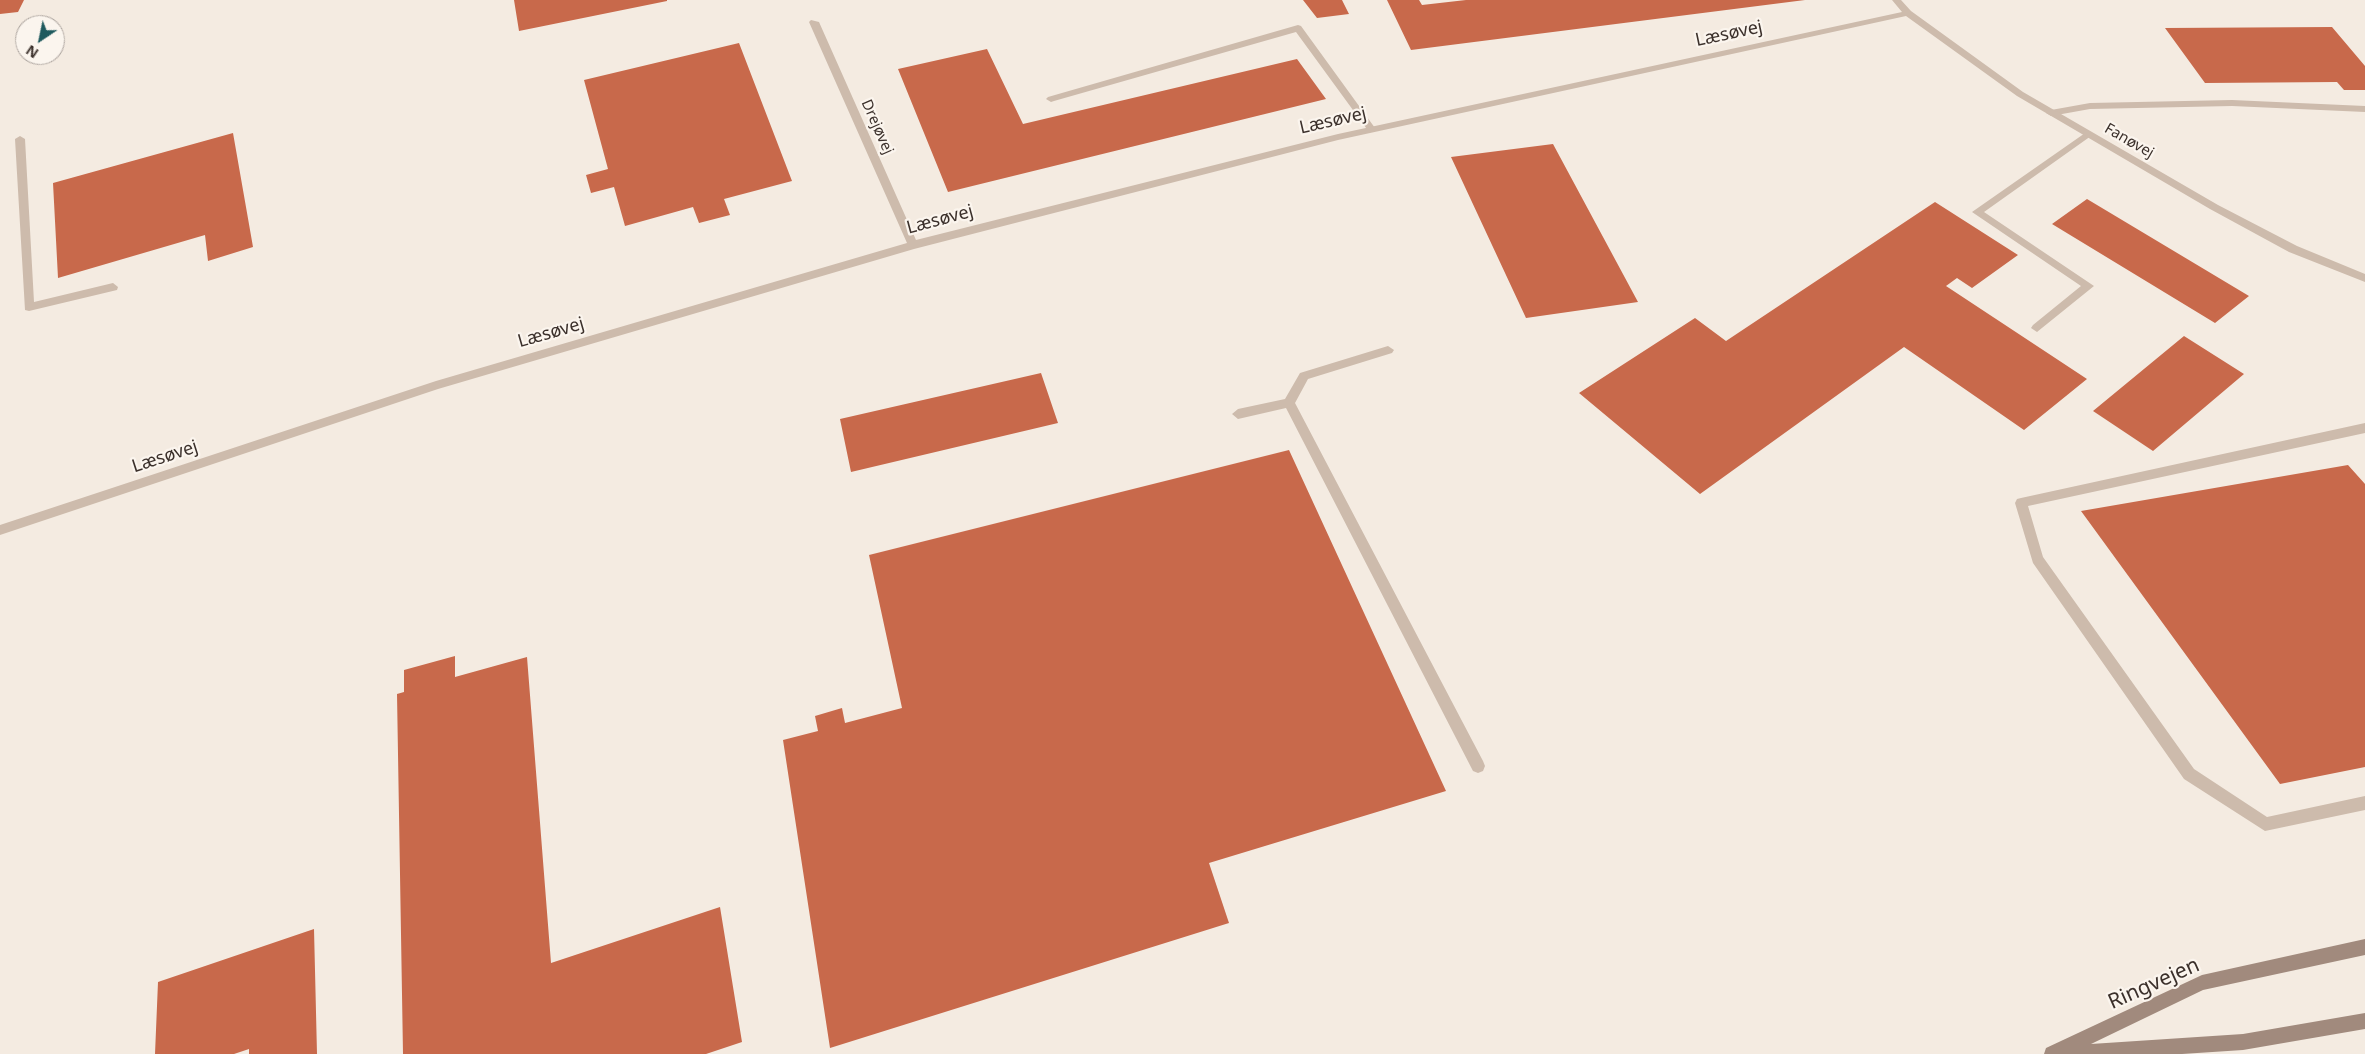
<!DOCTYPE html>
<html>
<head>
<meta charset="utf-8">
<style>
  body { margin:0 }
  #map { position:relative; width:2365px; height:1054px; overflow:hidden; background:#f4ebe1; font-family:"Noto Sans",sans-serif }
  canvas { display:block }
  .north { position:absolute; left:15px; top:15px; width:50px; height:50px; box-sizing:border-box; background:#fbf5ee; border:1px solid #aea6a0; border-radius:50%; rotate:214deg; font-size:14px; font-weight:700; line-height:20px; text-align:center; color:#3b302b }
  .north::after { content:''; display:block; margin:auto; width:18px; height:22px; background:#1f5a5e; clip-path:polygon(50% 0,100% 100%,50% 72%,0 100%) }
</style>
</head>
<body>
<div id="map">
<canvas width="2365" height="1054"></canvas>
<div class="north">N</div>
</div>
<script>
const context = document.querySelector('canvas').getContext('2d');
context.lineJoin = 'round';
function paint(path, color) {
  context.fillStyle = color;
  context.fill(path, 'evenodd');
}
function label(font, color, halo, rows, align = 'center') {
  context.font = font + ' "Noto Sans",sans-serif';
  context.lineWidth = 4.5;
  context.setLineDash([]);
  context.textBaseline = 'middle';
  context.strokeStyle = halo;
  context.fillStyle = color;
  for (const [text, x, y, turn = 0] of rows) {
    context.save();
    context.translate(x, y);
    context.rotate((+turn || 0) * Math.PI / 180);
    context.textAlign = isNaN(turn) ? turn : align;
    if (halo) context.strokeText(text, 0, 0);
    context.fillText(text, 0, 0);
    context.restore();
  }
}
const building = new Path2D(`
  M0 0H24L18 12 0 14Z
  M514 0H667V1L519 31Z
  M1303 0H1342L1349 14 1317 18Z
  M1387 0H1419L1422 5 1466 0H1805L1411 50Z
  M2332 27 2365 66V90H2344L2337 82 2205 83 2165 28Z
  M739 43 792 181 724 199 730 215 699 223 693 207 625 226 614 187 591 193 586 175 608 169 584 80Z
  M987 49 1023 124 1297 59 1326 99 948 192 898 69Z
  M233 133 253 247 208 261 205 235 58 278 53 183Z
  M1553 144 1638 302 1526 318 1451 157Z
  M2087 199 2249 296 2215 323 2052 224Z
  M1935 202 2018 255 1972 288 1957 278 1946 286 2087 379 2024 430 1904 347 1700 494 1579 393 1695 318 1726 341Z
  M2184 336 2244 374 2153 451 2093 411Z
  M1041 373 1058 423 851 472 840 419Z
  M1289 450 1446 791 1209 863 1229 923 830 1048 783 740 818 731 815 716 842 708 845 723 902 708 869 555Z
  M2348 465 2365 484V767L2280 784 2081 511Z
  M455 656V677L527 657 551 963 720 907 742 1042 706 1054H403L397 694 404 692V670Z
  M314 929 317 1054H249V1049L234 1054H155L158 982Z`);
const service = new Path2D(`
  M1298 25 1301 26 1375 128V132H1369L1296 32 1054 101 1051 102 1046 99 1048 97Z
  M2232 100 2365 106V112L2232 106 2090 109 2051 116 2046 113 2051 110 2090 103Z
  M2088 131 2091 132V136L1984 212 2094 286 2037 332 2031 328 2033 325 2081 286 1972 212Z
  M20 136 25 139 34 302 113 283 118 287 117 290 29 311 25 310 15 139Z
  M1388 346 1394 350 1392 353 1308 379 1295 403 1483 761 1485 766 1483 771 1478 773 1473 771 1286 408 1238 419 1232 414 1238 409 1285 399 1300 373Z
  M2365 423V433L2028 506 2043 557 2194 769 2267 817 2365 796V810L2265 831 2184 779 2033 563 2015 503 2017 499 2021 498Z`);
const minor = new Path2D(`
  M1892 0H1901L1911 11 2023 92 2218 205 2297 246 2365 274V282L2289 252 2210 209 2017 96 1906 16 1338 140 914 249 438 389 0 535V525L436 381 907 243 809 22 811 20 819 22 916 240 1338 134 1902 12Z`);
const secondary = new Path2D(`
  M2365 939V955L2203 990 2091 1044 2243 1034 2365 1013V1029L2243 1050 2182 1054H2044L2046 1048 2202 975Z`);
const farStreetnames = [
  ["Drejøvej",877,127,66],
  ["Fanøvej",2129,141,30]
];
const streetNames = [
  ["Læsøvej",1729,34,-12],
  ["Læsøvej",1333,121,-13],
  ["Læsøvej",940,220,-15],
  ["Læsøvej",551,333,-16],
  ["Læsøvej",165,457,-18]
];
const nearStreetnames = [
  ["Ringvejen",2154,984,-24]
];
paint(building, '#c8694b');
paint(service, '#cdbbac');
paint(minor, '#cdbbac');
paint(secondary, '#a18a7d');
label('15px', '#3b302b', '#fbf5ee', farStreetnames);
label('18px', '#3b302b', '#fbf5ee', streetNames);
label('21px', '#3b302b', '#fbf5ee', nearStreetnames);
</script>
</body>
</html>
